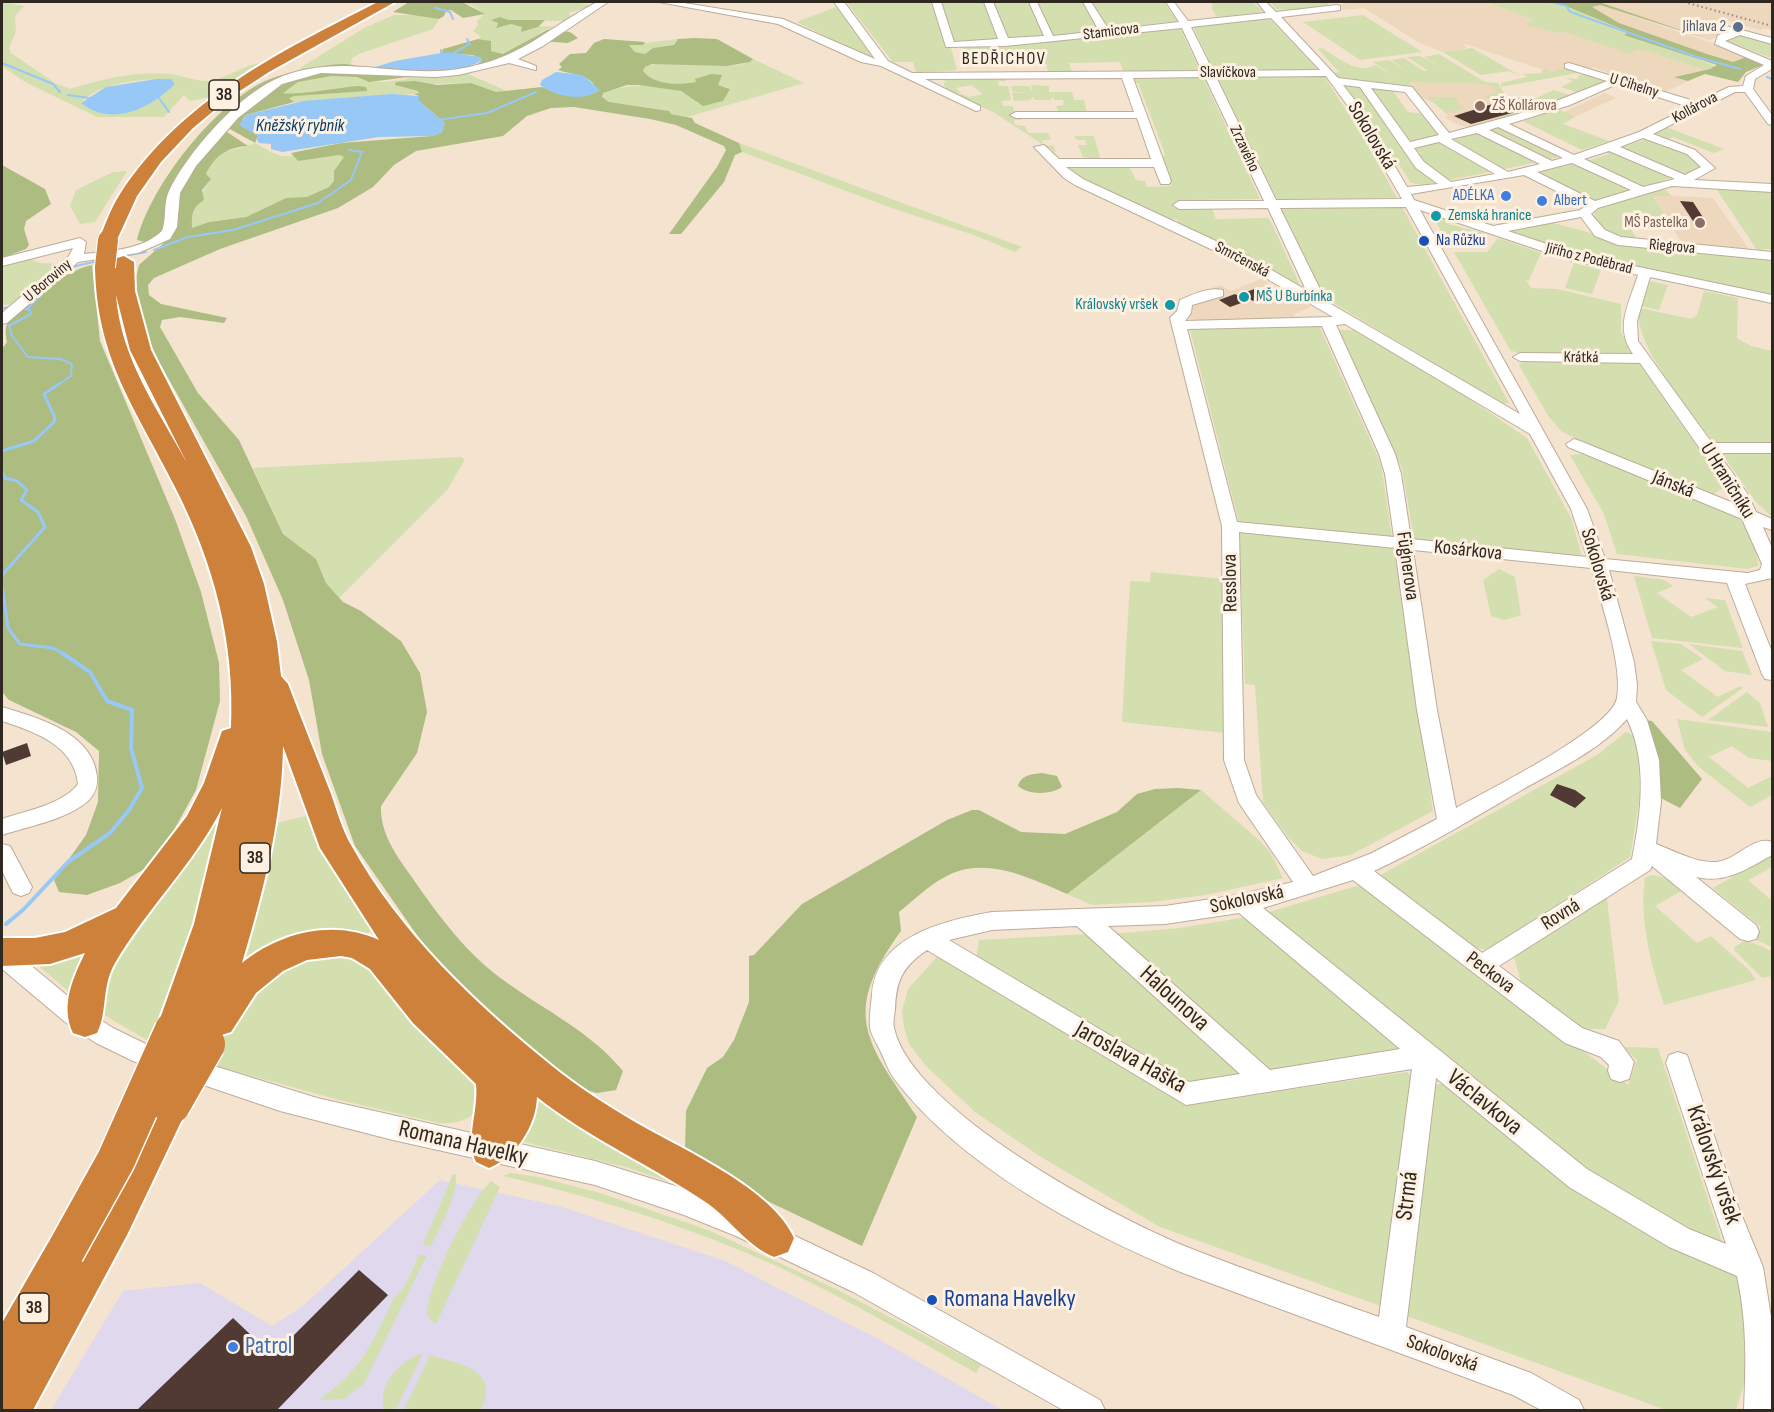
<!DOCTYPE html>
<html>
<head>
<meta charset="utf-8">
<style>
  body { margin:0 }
  #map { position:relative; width:1774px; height:1412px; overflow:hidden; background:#f4e3cf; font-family:"Sofia Sans Condensed",sans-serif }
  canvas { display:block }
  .frame { position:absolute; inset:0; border:3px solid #2e2820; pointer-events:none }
</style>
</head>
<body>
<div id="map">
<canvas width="1774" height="1412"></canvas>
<div class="frame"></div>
</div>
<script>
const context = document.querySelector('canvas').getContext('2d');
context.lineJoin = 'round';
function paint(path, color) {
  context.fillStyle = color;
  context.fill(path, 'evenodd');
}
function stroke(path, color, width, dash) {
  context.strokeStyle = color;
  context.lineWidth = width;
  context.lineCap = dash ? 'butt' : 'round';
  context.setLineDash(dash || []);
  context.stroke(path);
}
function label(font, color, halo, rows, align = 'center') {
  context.font = font + ' "Sofia Sans Condensed",sans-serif';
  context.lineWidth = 6;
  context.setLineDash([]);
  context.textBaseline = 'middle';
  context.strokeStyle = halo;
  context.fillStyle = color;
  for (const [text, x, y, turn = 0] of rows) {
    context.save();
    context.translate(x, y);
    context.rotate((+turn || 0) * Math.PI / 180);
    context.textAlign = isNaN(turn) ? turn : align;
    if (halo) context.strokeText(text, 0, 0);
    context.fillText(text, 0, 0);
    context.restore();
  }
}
const commercial = new Path2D(`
  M440 1180 562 1207 725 1261 882 1341 1002 1410H51L123 1291 200 1283 272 1326 303 1306Z`);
const built = new Path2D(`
  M1351 2H1486L1536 21 1528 25 1555 33 1564 32 1615 50 1640 49 1705 70 1676 76 1688 81 1662 93 1593 67 1582 71 1553 73 1462 43 1467 48 1442 52 1418 42 1364 8 1340 10 1335 6Z
  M1599 2H1772V30L1764 28 1760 30 1722 19 1704 26 1725 32 1710 40Z
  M1600 5 1724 47 1746 57 1733 62 1704 53 1619 23 1592 7Z
  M1410 82 1486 84 1498 87 1508 98 1532 110 1476 126H1461L1445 118 1448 115 1433 102 1416 95Z
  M1605 93 1616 98 1574 117 1562 113Z
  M1653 195 1713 198 1749 249 1682 243Z
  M1261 279 1311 307 1294 314 1296 322 1195 323V320L1184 318 1196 294 1220 285 1231 291Z`);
const green = new Path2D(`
  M2 2 24 6 15 16 16 31 9 48 11 53 55 83 70 89C104 79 134 71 170 74 182 75 194 81 207 81 227 80 243 63 264 63L221 87 210 97 190 101 184 95 164 117H97L25 82 2 66ZM156 79H171L173 86C151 105 138 113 108 111 98 111 89 110 81 103 99 83 131 81 156 79Z
  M462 2H577L591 6 569 13 571 18 567 21 509 20 500 17 496 27 511 24 522 27 524 31 540 26 556 27 543 31 500 58 464 46 486 40 478 39 481 37 473 31 478 25 477 21 484 14 472 5Z
  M846 2H932L944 44 951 48 957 70 916 73 913 62H893Z
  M939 2H986L1001 40 952 41Z
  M991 2H1030L1045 36 1006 39Z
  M1035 2H1083L1098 31 1054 37Z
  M1092 2H1164L1177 21 1107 29Z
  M1211 2H1253L1263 12 1217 17 1211 7 1213 6Z
  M1327 2 1329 4C1317 11 1291 11 1276 9L1271 3Z
  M1486 2H1556L1717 67 1705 70 1640 49 1628 54 1564 32 1555 33 1527 25 1525 24 1534 20Z
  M836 7 877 59 873 60 797 22Z
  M394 15H420L439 19 433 29 359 54 352 58 351 64 297 70 364 28Z
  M1363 15 1422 52 1360 60 1303 22Z
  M1267 16 1318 70 1214 71 1192 24Z
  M1179 26 1200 71H1123L1120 62 1069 63 1072 72H1051L1047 70V64L969 65 963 47 1038 44V42Z
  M1740 35 1772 44V56L1769 57 1726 41 1727 38Z
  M678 39 674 45 653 48 645 54 635 52 629 45Z
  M1322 48C1337 57 1358 75 1375 65L1393 75 1373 62 1389 60 1410 73 1391 60 1404 58 1424 71 1427 70 1407 57 1420 56 1442 68 1424 57 1439 54 1485 82 1498 83 1506 97 1532 110 1507 119 1502 116 1522 110 1483 96 1498 93 1494 87 1486 84 1410 82 1411 89 1402 85 1337 77 1333 73 1339 72 1318 49Z
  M1472 48 1521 76 1509 71 1481 75 1443 52Z
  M753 59 804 83 687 117 671 114 669 111 609 102 602 97 603 93C631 82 677 80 699 104L730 88 717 85 719 81C696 82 661 92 643 71L645 67C670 56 737 75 753 59Z
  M493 65 466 73 507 91 496 92 471 83 397 85 422 91 414 94 294 102 282 92C295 76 336 72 355 76 363 78 370 81 378 82 388 82 397 80 407 79L406 75Z
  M1566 66 1583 72 1501 87V83L1527 77 1522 74 1543 73 1542 69 1553 72Z
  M1587 74 1611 81 1540 110 1516 99 1522 96 1532 100 1554 90 1573 96 1579 93 1561 87 1573 81 1565 78 1579 79 1577 76Z
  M1324 76 1361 133 1397 198 1277 199 1217 77Z
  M1203 77 1260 199 1193 200V203L1173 204 1174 208H1212L1216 219 1269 218 1301 287 1180 226 1177 219H1172L1173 224 1082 182 1067 171 1070 165H1128L1136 180 1145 181 1147 187 1171 186 1162 160 1165 154 1138 83H1132V79Z
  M966 78H1006V81H998L999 86H1008L1011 100 1002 101 1003 106H1013L1015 117H1022V120H1014L1015 125 1025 126 1028 133H1048L1051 140H1042L1043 145 1054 146 1056 153 993 112 955 95 962 94 968 97 983 94 971 85 956 88 961 93 953 94 945 90 944 83 947 81H943L945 79Z
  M1347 84 1360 85 1439 182 1423 185 1411 183 1398 163 1392 162 1343 85Z
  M1031 85 1049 86V92H1072L1074 100H1084L1087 113H1059L1056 106 1064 105 1063 100H1055L1052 97 1051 100H1035L1033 97 1030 100 1014 101 1012 93H1027L1013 92 1011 86H1029L1033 92Z
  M1369 87 1392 90 1408 112 1427 114 1422 115 1429 116 1441 135 1409 143Z
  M1427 97H1455L1458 104 1463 106 1462 109 1446 113Z
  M1558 109 1575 117 1563 124 1609 141 1582 150 1523 121Z
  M1499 127 1563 156 1546 160 1486 129Z
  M1666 127 1724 149 1714 153 1673 137 1663 141 1649 134Z
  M1474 131 1543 161 1499 170 1446 139Z
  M1074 136H1094L1101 160 1083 157 1078 145H1087L1085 140H1077Z
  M1641 137 1687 152 1706 167 1687 174 1680 172 1675 173 1616 147 1626 146 1644 140Z
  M1440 141 1496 171 1448 180 1422 164 1418 154 1422 153 1412 150 1414 147Z
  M255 143C267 149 280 160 293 155L298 161 340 155 345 157 334 171V181L329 187 307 198H286L246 217 209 222 192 229V211L210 179 206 174C222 143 231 154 255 143Z
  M739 143 1022 247 1015 252 974 235 889 207 742 152Z
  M1610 149 1676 176 1638 189 1587 161 1609 154 1606 151Z
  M1569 162H1570L1635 190 1593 202 1586 200 1591 197 1582 198 1542 178 1536 171 1571 165Z
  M127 171 95 222 80 224 70 206 76 190 113 172Z
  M1715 187 1772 190V249H1762L1772 253 1757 250Z
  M1657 189 1666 190 1671 196H1653L1674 229 1649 227 1640 213 1623 212 1634 227H1630L1636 238 1610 236 1594 218 1595 212 1600 208Z
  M1402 207 1509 403 1502 404 1325 298 1281 208Z
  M1432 215 1447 218 1446 223C1459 228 1472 229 1485 233L1447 241Z
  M1550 222 1594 234 1674 249 1772 257V296L1571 253 1502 231Z
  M1498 238 1541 253 1529 280H1526L1531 288 1557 289 1621 304V331L1632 353H1517L1510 350 1454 252H1487Z
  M29 258 39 263 62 264 16 304 2 305V265Z
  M1574 263 1601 270 1592 294 1565 288Z
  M1650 281 1668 285 1659 310 1641 306Z
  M1704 291 1738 298 1737 338 1751 346 1772 351V444H1715C1695 416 1629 341 1640 308L1691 319 1697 315Z
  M1189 326H1319L1381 464 1392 538 1239 523Z
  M1339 330H1353L1443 381 1527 438 1572 520 1582 557 1414 539 1402 469Z
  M1522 362 1639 363 1725 487 1712 495 1584 443 1561 431 1548 416 1519 365Z
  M1720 451 1772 452V517L1756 502Z
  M1582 454 1744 520 1757 555 1758 566 1747 569 1617 554 1604 514 1570 455Z
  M460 457 465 459 448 489 339 598 326 583 316 559 283 534 253 468Z
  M1239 531 1392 548 1394 550 1433 811 1351 855 1322 859 1302 851 1287 836 1263 802 1255 685 1245 684Z
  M1499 569 1515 577 1521 615 1505 620 1491 616 1483 580Z
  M1151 572 1223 579 1225 733 1122 722 1130 581 1150 582Z
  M1634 576 1664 580 1673 586 1657 593 1691 617 1718 607 1704 598 1725 600 1743 648 1652 638Z
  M1651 641 1681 644 1703 659 1681 670 1718 697 1740 686 1743 688 1702 717 1666 690Z
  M1689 644 1742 651 1752 675 1725 671Z
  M1747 692 1760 703 1768 727 1708 720Z
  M1677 719 1772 732V761L1749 758 1732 746 1709 757 1748 788 1772 776V795L1750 807 1699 767 1685 750Z
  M1626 732 1637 737 1640 796 1630 857 1488 950 1470 947 1377 877 1597 755Z
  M1201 790 1260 841 1270 852 1283 878 1205 895 1152 902 1092 905 1067 894Z
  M228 802 208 890 152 1043 99 1012 102 978 221 803Z
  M306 816 330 863 373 929 363 937 240 977 269 874 277 823Z
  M1772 855V867L1748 880 1772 901V947L1754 939 1761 927 1713 888Z
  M1653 875 1673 880 1685 889 1655 906 1697 943 1711 936 1749 970 1756 980 1664 1005C1651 963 1639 922 1645 877Z
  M1360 885 1366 886 1628 1085 1637 1060 1623 1047 1658 1048 1723 1245 1718 1246 1578 1165 1270 917 1269 912Z
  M1605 897 1607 899 1619 1001 1605 1029H1578L1522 986 1514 956Z
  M1247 917 1401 1044 1399 1055 1270 1073 1113 934 1180 928Z
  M1088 934 1240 1069 1235 1078 1190 1085 976 958 979 940Z
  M1746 940 1772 951V976L1762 978 1735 951 1734 947Z
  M93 946 73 995 35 963Z
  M355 953 476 1078 479 1109C467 1121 456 1124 439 1123L339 1100 212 1065 233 1012 284 961Z
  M937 957 1189 1105 1407 1072 1418 1083 1386 1308 1160 1227 1041 1157 975 1112 926 1066 909 1044 904 1027 902 1011 908 989Z
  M1448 1083 1742 1279 1750 1364 1736 1410H1666L1404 1315 1434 1085Z
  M529 1087 678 1179 675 1184 629 1168 520 1141Z
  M510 1173 538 1177 600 1193 708 1230 836 1289 981 1365 976 1373C911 1336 846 1299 779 1267 690 1227 598 1198 503 1176Z
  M453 1174H456C457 1199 441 1224 431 1246L423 1245Z
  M491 1181 500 1187 436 1324 428 1317 427 1310C431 1279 469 1203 491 1181Z
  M419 1255H427L363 1385 344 1399 319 1400C359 1372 372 1345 392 1302 394 1296 400 1293 403 1288 410 1278 414 1266 419 1255Z
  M423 1353 396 1410H384C377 1385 401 1359 423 1353Z
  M430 1355C459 1364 501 1369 481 1410H404Z`);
const forest = new Path2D(`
  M409 2H462L485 14 463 18 451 10 446 11 444 16 439 19 393 12Z
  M1556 2H1599L1710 40 1600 5 1592 7 1619 23 1704 53 1733 62 1746 57 1763 65 1746 72 1738 82 1705 74 1688 81 1674 77 1710 69 1717 65 1624 35 1629 32Z
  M500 17 509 20H545L538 27 521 32 522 27 511 24 496 28 498 23 491 20Z
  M547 30 570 32 578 38 568 43 540 41 525 52 473 68 482 60 473 55 442 53 443 49 478 39 491 41V51L503 54Z
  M695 38 717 39 753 59 750 62 727 66 652 64 645 67 643 71C656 86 679 85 696 82L695 79 711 74 722 75 718 85 730 89 723 101 703 106 681 91 639 85H627L603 93 602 97 609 102 669 111 671 114 692 118 695 123 739 143 742 152 735 155 724 182 681 234H669L717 167 726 150 724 146 676 125 650 119 574 107 551 108 527 116 503 136 416 151 394 165 373 187 338 208 220 249 154 278 148 285 149 295 161 304 227 318 224 323 180 317 162 320 160 327 198 393 239 440 283 534 316 559 326 583 343 602 361 611 401 641 420 673 427 712 417 753 381 806C380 833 396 855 411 876 438 915 467 955 506 982 546 1011 591 1032 623 1071L616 1090 597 1093 578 1088 499 1026 428 951 355 846 322 754 309 680 283 600 246 516 159 362 141 323 134 285 139 265 164 243 154 244 137 240C151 185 213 107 263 82 280 74 299 71 317 67 330 65 344 62 357 66L287 77 221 128 248 146C228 147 215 155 206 174L211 179 202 190 204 200C191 208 192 215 192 228L209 222 246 217 286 198 307 197 329 187 334 181V171L344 157 340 155 298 161 291 153 341 143 432 136 442 132 445 123 419 101V96L414 94 419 93 418 91 395 85 396 82 415 81 437 85 471 83 496 92 542 87 561 95 587 96 594 84C583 72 571 75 558 70L562 67 559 64 570 54 586 53 594 43 604 39 645 42 643 45H629L635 52 645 54 653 48 674 45 678 39Z
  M323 72 408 77 369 82 357 77 331 76 298 82 283 93C294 96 342 87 359 86L366 87 367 91 294 96 289 98 294 102 246 115 242 120 258 136 255 143 228 128C260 95 278 82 323 72Z
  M2 165 45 189 51 204 26 221 24 229 29 245 26 249 2 258Z
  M92 265 100 341 175 519 201 592 219 663 220 701 196 790 174 830 148 867 120 883 87 895 59 892 54 880 86 835 98 802 99 751 76 732 9 700 2 692V349L7 342C6 338 5 332 6 328 11 307 71 268 92 265Z
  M1645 720 1652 721 1702 779 1680 808 1655 795Z
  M1042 773 1057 776 1062 787C1051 795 1028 795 1018 786 1021 775 1032 774 1042 773Z
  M1178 788 1201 790 1067 894C1029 878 984 854 943 878 927 887 913 901 899 912L901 931C840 1014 866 1041 917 1117L862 1246 723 1180 685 1150 686 1111 707 1068 723 1057 734 1040 749 1002V956L754 955 802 904 947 820 972 810H979L1021 832 1065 834 1117 812 1137 794 1155 789Z`);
const water = new Path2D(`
  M447 52 481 57 482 60C451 80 407 72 372 68L395 61Z
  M556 72 583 75 600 90C584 102 556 97 540 85L542 80Z
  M156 79H171L175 84C151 108 112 128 81 103L106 87Z
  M392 94 419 96V101L445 123 442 132 432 136 379 137 282 152 271 149V144L259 143 257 140 258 136 239 125 246 115 303 101Z`);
const streamFar2 = new Path2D(`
  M1551 2 1567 6 1569 11 1576 14 1697 57 1740 69
  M435 8 450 12 453 19
  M441 50V53
  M452 54 470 44 467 39
  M2 63 53 84 60 92
  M1767 77 1772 79
  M68 95 89 98
  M154 96 159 98 169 112
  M437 120 487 113 536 92
  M154 250 188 237 233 230 318 203 351 180 362 152 349 150
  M112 258 146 252
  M66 272 76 266 98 261
  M2 308 13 307
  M20 308 30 310 31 314 9 326 12 336 28 357 60 359 72 364 71 376 56 386
  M27 309 56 280`);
const streamFar1 = new Path2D(`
  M2 451 34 441 54 422 55 418 44 394 59 384
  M2 471 5 478 17 481 27 490 21 500 38 512 45 527 2 575
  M2 584 8 628 20 644 53 648 64 654`);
const stream = new Path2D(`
  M6 924 23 910 68 862 110 833 129 810 142 788 131 748 132 710 107 701 90 672 62 653`);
const building = new Path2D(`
  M1499 102 1523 110 1471 124 1454 116Z
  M1680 201 1693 202 1706 222 1693 221Z
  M1257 288 1269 294 1253 301 1241 294Z
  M1235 294 1247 301 1230 307 1219 300Z
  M27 743 31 756 6 765 2 752Z
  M1557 784 1575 790 1586 798 1575 808 1550 795Z
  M359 1270 388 1295 277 1410H137L233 1318 273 1356Z`);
const minor = new Path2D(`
  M597 2H608L543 46 518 59 536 66V70L509 63 458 75 436 77 321 73 282 84 238 118 196 166 180 193 177 227 170 239 138 253 78 262 7 323 2 324V313L69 256 73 248 2 266V258L80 238 86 242 84 254C110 251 142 250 162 231 167 218 163 204 169 191 187 153 236 98 274 80 296 69 321 66 345 66 383 67 421 75 459 69 523 58 544 30 597 2Z
  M659 2H678L783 19 875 59 834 2H844L888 61 912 73 1202 71 1182 28 1005 46 946 47 932 2H941L954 42 998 39 984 2H993L1008 38 1044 36 1029 2H1037L1053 36 1099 31 1083 2H1091L1109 30 1179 22 1166 2H1174L1188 21 1266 13 1257 2H1266L1276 12 1337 5 1340 6V10L1281 17 1338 78 1412 87 1449 133 1536 109 1607 81 1565 68V64L1569 63 1697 102 1729 87 1743 86 1746 76 1764 65 1715 44 1718 35 1729 32 1707 25V21L1772 38V44L1740 35 1725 41 1772 61V69L1755 79 1753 89 1772 115V125L1768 124 1745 92H1735L1653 134 1695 150 1715 168 1694 180 1772 184V192L1672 186 1598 208 1591 214 1605 230 1621 237 1772 252V260L1618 245 1595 236 1581 217 1508 231 1577 254 1772 295V303L1650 277 1637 321 1638 341 1712 443H1772V453H1718L1747 493 1756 512 1772 519V530L1763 527 1772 548V578L1745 584 1772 652V680L1765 679 1762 674 1727 583 1609 570 1634 662 1637 685 1636 702 1647 720 1659 760 1661 802 1656 844C1675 851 1695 863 1716 862 1736 861 1753 835 1772 842V855C1747 869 1726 884 1696 877L1756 925 1759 932 1756 939 1748 941 1740 939 1652 866 1650 870 1499 966 1582 1028 1619 1041 1634 1062 1629 1079 1620 1082 1611 1079 1608 1071 1609 1065 1601 1057 1565 1043 1353 880 1263 908 1587 1169 1689 1229 1726 1244 1666 1063 1669 1055 1678 1052 1687 1055 1737 1204 1763 1267 1772 1323V1410H1744C1746 1364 1747 1321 1737 1276L1669 1247 1569 1187 1436 1078 1406 1327 1531 1373 1579 1400 1584 1410H1541L1513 1395 1183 1273C1083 1232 962 1167 895 1080 889 1072 885 1061 881 1052 877 1044 871 1035 870 1027 869 1017 871 1005 872 995 875 936 946 920 992 912L1165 906 1238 895 1293 882 1239 803 1224 760 1222 526 1170 318 1177 311 1180 300C1194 294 1208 287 1223 290V296L1192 305 1191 313 1185 321 1333 317 1236 261 1075 185 1064 178 1034 147 1044 145 1059 159H1151L1137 118H1016L1010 115 1016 112H1134L1122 78 925 79 980 106V110L976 111 881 66 861 62 778 24ZM1271 18 1320 70 1213 71 1191 27ZM1326 76 1350 109 1402 199 1276 200 1216 77ZM1205 77 1264 201H1179L1173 205 1179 209 1268 208 1306 290 1246 255 1083 179 1066 167H1154L1161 184H1169L1171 181 1133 78ZM1617 84 1689 107 1639 132 1574 155 1509 124 1570 105ZM1343 85 1360 87 1416 168 1438 184 1407 187 1361 108ZM1371 88 1405 92 1439 135 1410 142ZM1498 127 1563 158 1552 161 1489 130ZM1477 133 1540 164 1508 172 1451 139ZM1643 138 1687 154 1701 167 1685 175 1620 147ZM1439 142 1495 174 1451 182 1424 162 1414 148ZM1609 151 1675 179 1643 187 1584 159ZM1572 163 1631 190 1595 201 1537 172ZM1524 175 1586 206 1580 210 1493 226 1414 200 1411 194ZM1406 207 1520 414 1317 296 1320 289 1280 208ZM1420 210 1569 260 1638 275C1629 304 1614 327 1633 354L1520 353 1513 357 1520 361 1640 363 1731 493 1736 504 1580 441 1574 439 1566 444 1568 447 1742 519 1762 564 1760 570 1748 573 1605 559 1587 509ZM1345 324 1530 434 1571 509 1587 557 1411 539 1401 474 1395 454 1336 325ZM1322 326 1379 454 1385 474 1394 537 1237 522 1187 329ZM1239 532 1395 548 1417 710 1437 819 1372 853 1313 876 1256 795 1244 760ZM1413 550 1591 568C1601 601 1623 666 1617 698 1612 729 1486 791 1456 808L1437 710ZM1627 719C1648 762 1641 814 1632 859L1482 953 1374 871C1424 848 1472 819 1520 791 1556 770 1599 751 1627 719ZM1239 913 1400 1049 1270 1070 1108 926 1165 924ZM1077 926 1240 1074 1189 1082 949 940 992 930ZM927 950 1186 1105 1412 1069 1379 1317C1315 1294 1250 1272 1187 1247 1113 1217 912 1110 894 1028 893 1023 894 1015 895 1010 896 981 902 967 927 950Z
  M2 707C38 718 92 732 97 776 98 786 95 794 88 801 66 820 29 826 2 835V819C25 811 62 805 78 784 74 745 35 732 2 721Z
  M2 844 10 846 32 887 29 893 21 896 13 893 2 871Z
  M2 945 10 948 82 1008 113 1028 150 1046 317 1098 595 1161 685 1189 755 1217 873 1273 1100 1400 1105 1410H1063L853 1292 736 1236 684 1215 595 1185 393 1140 280 1111 133 1061 96 1043 65 1022 2 969Z`);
const highway = new Path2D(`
  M378 2H395L269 72 229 98 193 128 161 162 137 196 115 244H101L99 240C105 225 111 208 120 194 181 100 281 51 378 2Z
  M124 256 134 262 135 291 151 350 251 547 264 584 277 642 281 676 288 684C302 721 317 758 331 794 337 811 342 830 351 845 400 933 474 1003 552 1066 578 1087 606 1105 635 1122 680 1148 773 1189 794 1238L788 1252 774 1257C747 1246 731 1220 707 1203 651 1165 590 1139 537 1097 536 1126 516 1157 489 1168L476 1162C465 1138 479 1111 476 1084L413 1023 370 969 352 958 341 956 307 960 283 971 256 993 231 1032 218 1036 212 1052 199 1057 186 1052 182 1042 174 1045 162 1041 156 1030 194 924 222 808C193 865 147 908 115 963 101 987 108 1011 97 1033L85 1037 73 1033C60 1006 73 978 85 953L50 964 2 966V938H35L65 932 116 908 187 816 204 783 222 731 231 728C235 642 214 563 175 487 135 407 97 360 95 267L105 261 114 267 117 258ZM116 295 130 350 187 463C158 410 120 357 116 295ZM283 746 320 848 379 940C334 919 280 932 242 963 263 893 282 819 283 746Z
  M171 1088 184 1093 189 1105 127 1235 33 1410H2V1323L51 1238 65 1232 79 1238 81 1242 158 1093Z`);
const rail = new Path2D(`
  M1684 2 1772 26`);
const highwayBridgeFar1 = new Path2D(`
  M105 267 108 240`);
const highwayBridge = new Path2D(`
  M171 1105 206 1044
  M65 1252 116 1160 174 1030`);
const markers = [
  [1738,27,6,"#5c6f8a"],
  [1480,106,6,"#8d6e63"],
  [1506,196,6,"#3f7fe0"],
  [1542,201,6,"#3f7fe0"],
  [1436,216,6,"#0f9aa8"],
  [1700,223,6,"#8d6e63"],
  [1424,241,6,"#1a4fb4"],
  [1244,297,6,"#0f9aa8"],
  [1170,305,6,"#0f9aa8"],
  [932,1300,6,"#1a4fb4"],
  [233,1347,6,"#3f7fe0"]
];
const farServicenames = [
  ["Jihlava 2",1726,27]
];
const farStreetnames = [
  ["Stamicova",1111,32,-7],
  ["Slavíčkova",1228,73],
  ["U Cihelny",1634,86,17],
  ["Kollárova",1695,108,-28],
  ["Zrzavého",1244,149,65],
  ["Riegrova",1672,247,5],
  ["Jiřího z Poděbrad",1589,259,14],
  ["Smrčenská",1242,260,28],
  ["U Boroviny",48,281,-40],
  ["Krátká",1581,358,1]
];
const farEducationnames = [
  ["ZŠ Kollárova",1492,106],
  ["MŠ Pastelka",1688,223,"right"]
];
const farShopnames = [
  ["ADÉLKA",1494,196],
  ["Albert",1554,201,"left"]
];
const farCulturenames = [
  ["Zemská hranice",1448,216],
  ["MŠ U Burbínka",1256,297],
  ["Královský vršek",1158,305,"right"]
];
const farTransitnames = [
  ["Na Růžku",1436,241]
];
const farNeighbourhoodnames = [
  ["BEDŘICHOV",1004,59]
];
const shields = [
  [224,95,30],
  [255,858,30],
  [34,1308,30]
];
const shieldNames = [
  ["38",224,95],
  ["38",255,858],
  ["38",34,1308]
];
const farWaternames = [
  ["Kněžský rybník",300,126]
];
const streetNames = [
  ["Sokolovská",1371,136,59],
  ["U Hraničníku",1727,481,58],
  ["Jánská",1673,485,22],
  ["Kosárkova",1468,551,6],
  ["Sokolovská",1597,565,73],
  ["Fügnerova",1407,566,82],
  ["Resslova",1231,583,-91],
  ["Sokolovská",1247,900,-12],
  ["Rovná",1561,915,-32],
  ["Peckova",1490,973,37],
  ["Sokolovská",1442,1354,20]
];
const nearStreetnames = [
  ["Halounova",1174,999,42],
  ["Jaroslava Haška",1130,1058,29],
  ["Václavkova",1484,1103,39],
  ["Romana Havelky",463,1144,13],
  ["Královský vršek",1713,1165,71],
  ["Strmá",1408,1196,-83]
];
const nearTransitnames = [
  ["Romana Havelky",944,1300]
];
const nearShopnames = [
  ["Patrol",245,1347]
];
paint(commercial, '#e0d8ed');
paint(built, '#edd7bd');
paint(green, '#d3dfaf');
paint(forest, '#adbc80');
paint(water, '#98c8f6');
stroke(streamFar2, '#98c8f6', 2);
stroke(streamFar1, '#98c8f6', 3);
stroke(stream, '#98c8f6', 4);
paint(building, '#503a33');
stroke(minor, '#bdac99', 2);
stroke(highway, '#fff', 4);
paint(minor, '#fff');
paint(highway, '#ce813b');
stroke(rail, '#978b7d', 2, [1.5, 3]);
stroke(highwayBridgeFar1, '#fff', 22, []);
stroke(highwayBridge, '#fff', 41, []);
stroke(highwayBridgeFar1, '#ce813b', 20);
stroke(highwayBridge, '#ce813b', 38);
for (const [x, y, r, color] of markers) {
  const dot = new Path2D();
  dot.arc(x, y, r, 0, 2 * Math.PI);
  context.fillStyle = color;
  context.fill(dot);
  stroke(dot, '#fff1e1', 2);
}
label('16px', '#4e5e75', '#fff1e1', farServicenames, 'right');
label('16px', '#2e2820', '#fff1e1', farStreetnames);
label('16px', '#785e54', '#fff1e1', farEducationnames, 'left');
label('16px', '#366cbe', '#fff1e1', farShopnames, 'right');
label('16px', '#0d838f', '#fff1e1', farCulturenames, 'left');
label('16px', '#164399', '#fff1e1', farTransitnames, 'left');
context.letterSpacing = '1.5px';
label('18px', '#2e2820', '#fff1e1', farNeighbourhoodnames);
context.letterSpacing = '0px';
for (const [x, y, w] of shields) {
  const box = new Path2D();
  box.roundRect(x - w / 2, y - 15, w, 30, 4.5);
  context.fillStyle = '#fff1e1';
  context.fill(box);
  stroke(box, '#2e2820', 1.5);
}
label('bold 18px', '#2e2820', null, shieldNames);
label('italic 18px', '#033d66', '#fff1e1', farWaternames);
label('20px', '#2e2820', '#fff1e1', streetNames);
label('24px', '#2e2820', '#fff1e1', nearStreetnames);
label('24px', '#164399', '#fff1e1', nearTransitnames, 'left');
label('24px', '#366cbe', '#fff1e1', nearShopnames, 'left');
</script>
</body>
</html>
